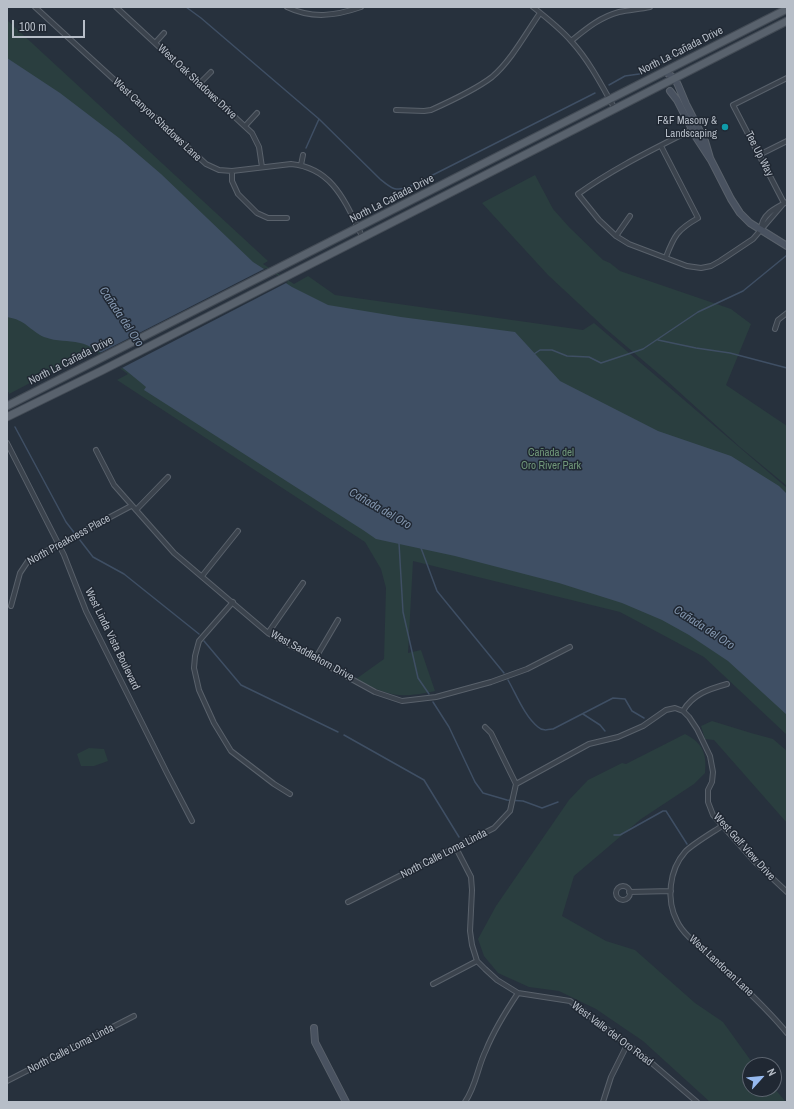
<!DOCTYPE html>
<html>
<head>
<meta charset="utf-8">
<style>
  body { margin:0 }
  #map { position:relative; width:794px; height:1109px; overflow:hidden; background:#27313d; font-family:"Archivo Narrow",sans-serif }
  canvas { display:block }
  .frame { position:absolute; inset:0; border:8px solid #b7bec8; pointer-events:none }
  .north { position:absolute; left:742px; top:1057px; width:40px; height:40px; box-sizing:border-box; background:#202833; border:1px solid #5c646f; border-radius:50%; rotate:63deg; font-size:11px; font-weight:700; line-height:16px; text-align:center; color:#b7bec8 }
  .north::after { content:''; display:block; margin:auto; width:14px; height:18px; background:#96b9ef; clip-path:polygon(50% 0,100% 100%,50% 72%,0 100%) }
  .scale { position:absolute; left:12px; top:20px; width:73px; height:18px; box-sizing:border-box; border:2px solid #b7bec8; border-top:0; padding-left:5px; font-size:12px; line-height:14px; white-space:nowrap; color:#b7bec8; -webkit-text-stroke:3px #202833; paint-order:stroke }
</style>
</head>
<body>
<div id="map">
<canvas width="794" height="1109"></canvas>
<div class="frame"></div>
<div class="north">N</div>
<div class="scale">100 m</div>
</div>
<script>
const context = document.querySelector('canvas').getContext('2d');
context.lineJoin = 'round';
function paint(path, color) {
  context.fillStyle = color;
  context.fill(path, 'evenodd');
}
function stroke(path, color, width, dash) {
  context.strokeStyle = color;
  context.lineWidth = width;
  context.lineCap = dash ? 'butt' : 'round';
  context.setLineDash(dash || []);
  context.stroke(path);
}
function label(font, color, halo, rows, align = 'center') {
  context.font = font + ' "Archivo Narrow",sans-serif';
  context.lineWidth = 3;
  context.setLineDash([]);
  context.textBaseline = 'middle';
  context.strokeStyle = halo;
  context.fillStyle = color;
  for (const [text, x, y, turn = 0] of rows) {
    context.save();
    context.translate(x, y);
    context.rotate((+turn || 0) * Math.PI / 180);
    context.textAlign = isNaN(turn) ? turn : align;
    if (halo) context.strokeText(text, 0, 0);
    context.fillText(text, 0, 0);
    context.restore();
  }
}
const green = new Path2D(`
  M7 20 268 261 263 264 294 284 308 276 335 295 583 330 594 323 787 488V735L704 657 620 612 413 561 408 653 421 650 435 691C399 699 388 696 356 679L384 659 386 588 381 569 365 542 117 380 128 374 93 350 9 394V392L7 393Z
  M535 175 553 209 569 227 603 260 610 263 620 271 731 309 751 324 726 385 787 426V486L740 447 666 380 606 329 548 275 482 203Z
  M712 721 751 733 773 739 787 751V823L714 740 705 739 701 726Z
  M685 734C703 743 707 754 705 773L694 784 641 819 574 876 562 916 606 941 635 950 695 1003 723 1022 754 1065H750V1089H774V1088L786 1102H710L643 1041 596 1009 559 991 529 987 498 973 484 956 478 939 496 906 569 800 588 780 622 763 626 764Z
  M89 748 104 749 108 761 94 766H81L77 754Z`);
const water = new Path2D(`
  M7 58 60 93 119 138 161 174 253 262 292 287 328 305 401 317 515 332 560 381 658 431 731 456 779 486 787 494V715L728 661 689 635 662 620 622 603 559 583 455 556 376 539 363 530 144 390 146 387C132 375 97 346 80 343 67 340 58 342 44 337 29 330 26 320 7 317Z`);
const pier = new Path2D(`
  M266 268 288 282 120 369 98 354Z`);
const stream = new Path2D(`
  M186 7 201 18 319 119 380 179C391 188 395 192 409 187L595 93
  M609 85 625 76 639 74 682 51
  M306 148 319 119
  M658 340 696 348 730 353 787 368
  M534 354 540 350H552L567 356 589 357 601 363 643 349 698 312 743 291 787 255
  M15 427 66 522 93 557 124 574 199 634
  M399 543 403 612 418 678 429 694
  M421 548 437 591 504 673
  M204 641 241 685 338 732
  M508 680C516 694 525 717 538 727 542 731 547 730 553 729L613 698 625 699 632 711 644 718
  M433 702 449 727 475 782 483 793 507 800 523 801 542 808 558 802
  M583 714 600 725 605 731
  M344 735 424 780 459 837
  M614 835H620L663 811H666L687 844`);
const street = new Path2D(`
  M35 7 206 164 219 170 232 171 291 164C334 168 346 204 363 238
  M116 7 252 133 259 147 262 167
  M287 7C312 19 335 16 361 7
  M533 7C547 18 561 29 572 42 590 62 602 86 615 109
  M571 41C586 29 600 17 619 12 629 10 640 9 650 7
  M155 43 164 33
  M199 84 211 72
  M396 110 424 111 431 110C451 101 475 90 492 77 511 61 526 33 540 13
  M245 126 257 113
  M693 129C654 149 614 168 578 194L599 220 616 236 629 244 687 266 701 268 711 266 720 261 753 239 784 203
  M661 146 698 218C677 230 674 236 666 257
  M759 155 787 141
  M301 165 303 155
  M232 171V181L238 194 257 213 268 218H287
  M784 203 733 105 787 78
  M761 230C761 215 775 208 787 202
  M616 236 630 216
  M775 329 778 320 787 313
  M7 443 64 555 86 611 167 773 192 821
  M96 450 114 485 174 553 268 633 375 692 402 701 436 697 491 682 527 669 570 647
  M136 510 168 477
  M202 576 238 531
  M233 602 199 641 195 656 194 668 199 690 214 723 231 751 274 784 290 794
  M11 606 20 573 28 561 131 506
  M268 633 303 583
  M315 659 338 620
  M683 711C693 694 709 689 727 684
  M485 727 491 733 516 784
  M722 826C713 832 691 845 685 852 669 870 666 900 677 921 683 935 705 951 717 962 741 985 766 1007 787 1033
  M456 848 471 877 472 890 470 931 472 945 477 961 485 969 497 980 518 993 570 1001 647 1059 697 1102
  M616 893a7 7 0 1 1 14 0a7 7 0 1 1-14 0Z
  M629 892 671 891
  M348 902 494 828 510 811 516 784 589 744 618 737 643 726 666 710 675 708 683 711 689 717 697 729 710 756 713 772 712 782 708 790V802L713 815 754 861 787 892
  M433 984 477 961
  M7 1081 134 1016
  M465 1102C477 1084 477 1068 486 1050 494 1030 506 1011 518 993
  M603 1102 611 1077 627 1045`);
const secondary = new Path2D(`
  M666 72 675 79 678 85 686 104 705 141 710 158
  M670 91 677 100 696 137 711 160 731 199 740 213 750 223 787 246
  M314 1028 315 1042 346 1102`);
const primary = new Path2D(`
  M7 406 787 9
  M7 417 101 371 787 21`);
const markers = [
  [725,127,4,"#0f9aa8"]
];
const streetNames = [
  ["North La Cañada Drive",681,51,-27],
  ["West Oak Shadows Drive",197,82,43],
  ["West Canyon Shadows Lane",157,120,43],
  ["Tee Up Way",759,154,63],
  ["North La Cañada Drive",392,199,-27],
  ["North La Cañada Drive",71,361,-27],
  ["North Preakness Place",69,540,-29],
  ["West Linda Vista Boulevard",112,639,64],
  ["West Saddlehorn Drive",312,656,29],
  ["West Golf View Drive",744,847,48],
  ["North Calle Loma Linda",444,854,-27],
  ["West Landoran Lane",721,966,43],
  ["West Valle del Oro Road",612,1034,37],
  ["North Calle Loma Linda",71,1049,-27]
];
const poiNames = [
  ["F&F Masony &",717,121],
  ["Landscaping",717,134]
];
const parkNames = [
  ["Cañada del",551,453],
  ["Oro River Park",551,466]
];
const waterNames = [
  ["Cañada del Oro",121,317,56],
  ["Cañada del Oro",380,509,30],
  ["Cañada del Oro",704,628,33]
];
paint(green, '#2a3e3f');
paint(water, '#3f4f64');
paint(pier, '#27313d');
stroke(stream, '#3f4f64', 1.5);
stroke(street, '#59616b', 6);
stroke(secondary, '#59616b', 8);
stroke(primary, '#444c56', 9);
stroke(street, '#3b434d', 4);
stroke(secondary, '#495260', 6);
stroke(primary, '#59626d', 7);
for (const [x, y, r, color] of markers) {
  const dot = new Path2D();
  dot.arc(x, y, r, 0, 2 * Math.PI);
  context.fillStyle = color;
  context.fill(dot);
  stroke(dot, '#202833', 1.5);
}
label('11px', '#b7bec8', '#202833', streetNames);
label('11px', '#b7bec8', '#202833', poiNames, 'right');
label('11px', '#709779', '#202833', parkNames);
label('italic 12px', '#8295ad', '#202833', waterNames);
</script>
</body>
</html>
